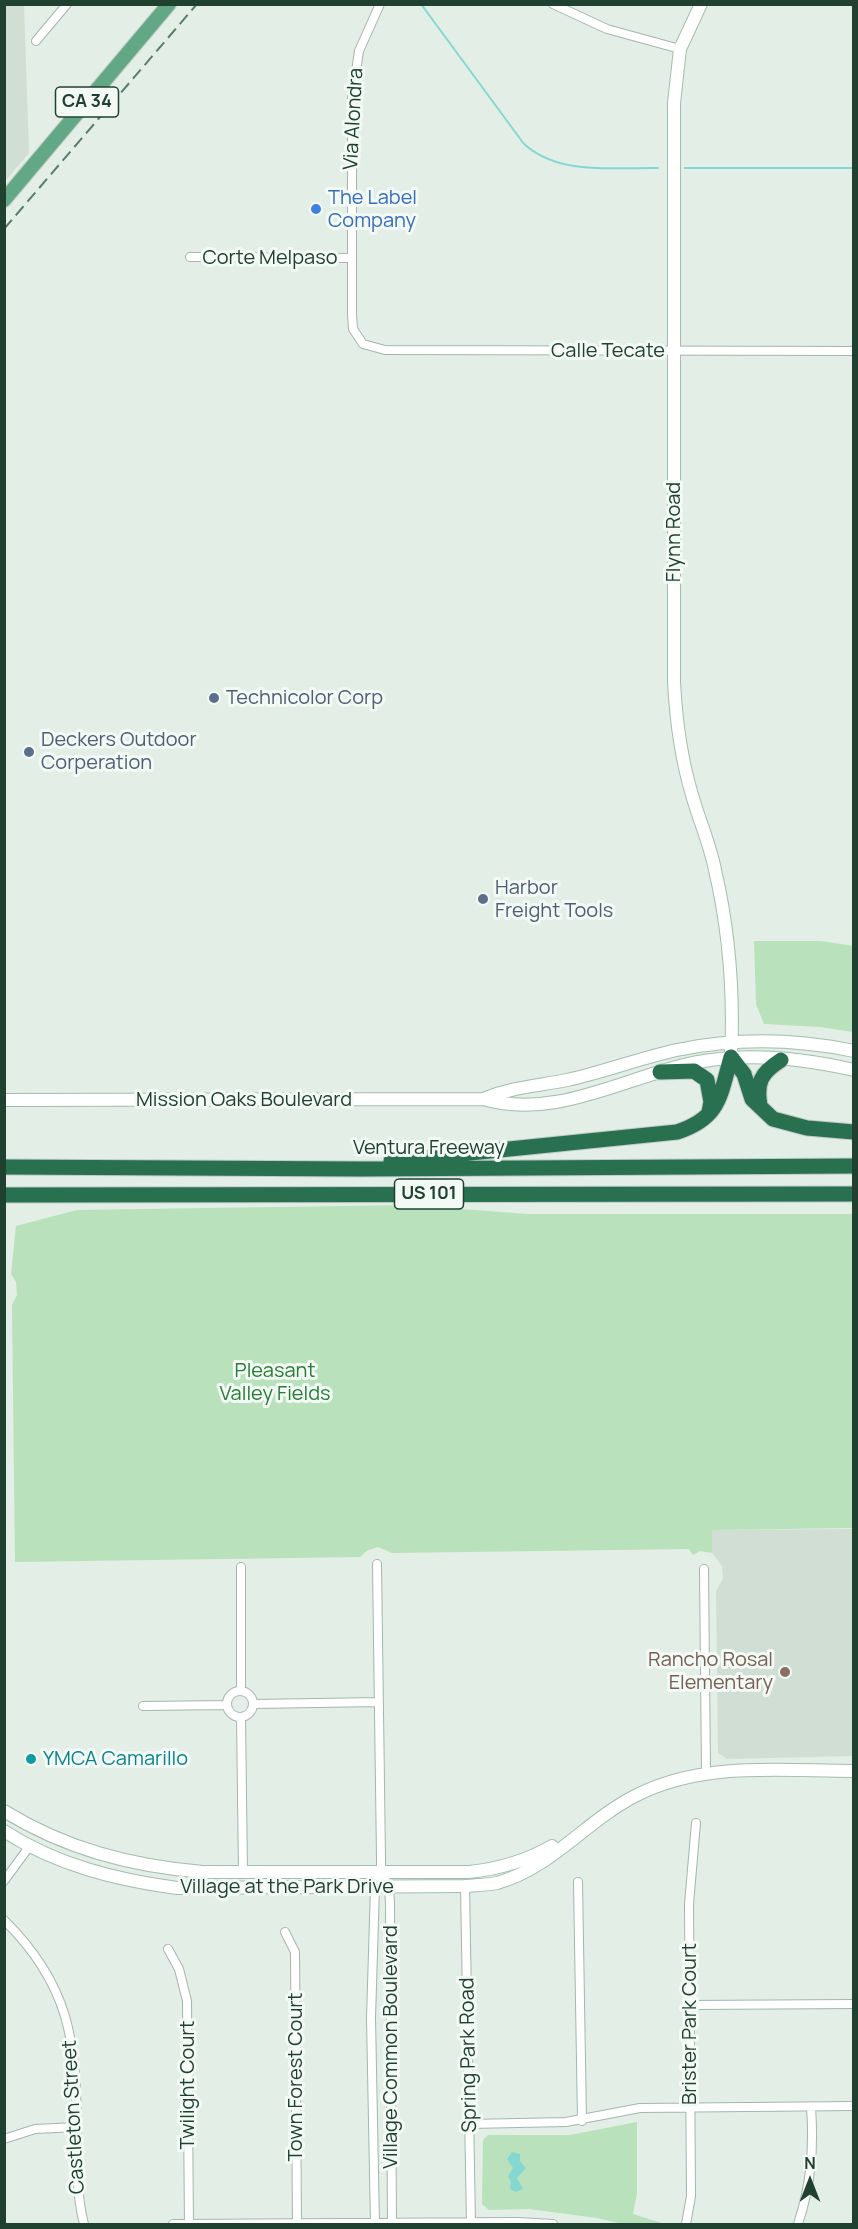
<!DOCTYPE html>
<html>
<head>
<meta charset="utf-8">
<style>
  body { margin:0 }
  #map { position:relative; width:858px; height:2229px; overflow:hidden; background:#e2eee6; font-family:Manrope,sans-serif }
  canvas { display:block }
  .frame { position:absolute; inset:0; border:6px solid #204130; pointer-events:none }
  .north { position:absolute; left:780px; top:2151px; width:60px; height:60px; -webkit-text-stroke:4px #f3faf5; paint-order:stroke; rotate:0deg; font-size:16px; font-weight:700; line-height:24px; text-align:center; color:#204130 }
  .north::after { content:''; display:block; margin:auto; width:21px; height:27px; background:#204130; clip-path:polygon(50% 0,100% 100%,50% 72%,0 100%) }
</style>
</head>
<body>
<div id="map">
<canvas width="858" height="2229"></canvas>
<div class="frame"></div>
<div class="north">N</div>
</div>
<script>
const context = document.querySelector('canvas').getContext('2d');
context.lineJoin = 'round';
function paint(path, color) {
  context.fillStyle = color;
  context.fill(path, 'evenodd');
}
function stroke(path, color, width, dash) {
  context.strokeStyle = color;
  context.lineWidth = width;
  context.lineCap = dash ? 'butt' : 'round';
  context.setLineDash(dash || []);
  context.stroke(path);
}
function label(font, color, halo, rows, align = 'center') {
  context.font = font + ' Manrope,sans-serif';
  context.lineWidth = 6;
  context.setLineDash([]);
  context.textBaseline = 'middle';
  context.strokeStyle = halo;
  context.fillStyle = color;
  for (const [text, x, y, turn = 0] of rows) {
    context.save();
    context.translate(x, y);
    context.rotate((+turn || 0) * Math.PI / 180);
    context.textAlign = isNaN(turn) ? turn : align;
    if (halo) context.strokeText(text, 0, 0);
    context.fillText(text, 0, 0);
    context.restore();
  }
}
const built = new Path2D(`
  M5 4 24 5 29 153 5 181Z
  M853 1529V1756L727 1759 718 1753 716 1591 723 1579 722 1566 712 1553V1530Z`);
const green = new Path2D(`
  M754 941H821L853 946V1032L820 1027 764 1024 756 1004Z
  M409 1205 527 1214H853V1528L712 1530V1553L700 1551 693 1555 689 1549 392 1553 378 1547 368 1550 360 1557 15 1562 12 1305 17 1295 16 1282 11 1274 16 1226 77 1210Z
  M637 2122V2193L633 2214 665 2224H623L597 2218 529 2209 489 2210 482 2204 483 2140 488 2135H570Z`);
const water = new Path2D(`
  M512 2152 520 2154V2161L526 2168 517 2178 523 2189 516 2192 510 2189 511 2182 508 2176 513 2168 507 2159Z`);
const stream = new Path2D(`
  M421 4 524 144C560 176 613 167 658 168
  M685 168H854`);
const street = new Path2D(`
  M380 4 359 51 352 98V315L353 329 363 344 385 350 854 351
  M553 4 607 29 680 49
  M36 41 67 4
  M190 257 351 258
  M241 1567V1691
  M704 1569 706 1772
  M227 1704a13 13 0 1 1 26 0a13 13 0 1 1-26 0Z
  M253 1704 379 1702
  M143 1706 227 1705
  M241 1717 243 1873
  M381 1872 389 1887 390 1904 392 2224
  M4 1881 29 1847
  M578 1882 582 2121
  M465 1886 471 2224
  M4 1920C70 1985 76 2041 77 2129 77 2162 76 2193 84 2224
  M285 1932 295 1952 297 2224
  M168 1949 179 1969 187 2001 189 2224
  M691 2005 854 2004
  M470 2124 566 2122 640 2108 854 2106
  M4 2139 35 2129 77 2127
  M173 2224 518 2222 553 2224
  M375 2224 371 2018 375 1887 381 1872V1858L377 1564
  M686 2224 691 2196 689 1904 696 1823
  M798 2224C811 2185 814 2149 811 2107`);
const secondary = new Path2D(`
  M701 4 680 49 674 103V682C676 720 681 758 692 795 699 820 710 844 715 870 729 930 734 996 731 1057
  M483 1099C512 1087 537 1086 567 1080 604 1072 640 1058 677 1050 735 1038 796 1039 854 1051
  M4 1100 483 1099C560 1121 630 1073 704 1061 752 1053 806 1059 854 1070
  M4 1811C66 1849 131 1866 203 1872H469C499 1869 526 1861 552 1846
  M4 1831C56 1865 117 1880 177 1888L465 1886C476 1885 487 1885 497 1883 551 1868 586 1821 635 1796 702 1761 780 1771 854 1771`);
const primary = new Path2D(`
  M4 200 169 4`);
const highway = new Path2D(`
  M731 1057 744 1074 752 1099 773 1119 807 1128 854 1132
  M660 1072 694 1071 707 1080 711 1102 709 1112
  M760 1106C756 1082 761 1073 781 1060
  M391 1161 677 1132C720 1118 720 1096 731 1057
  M4 1167 360 1169 854 1166
  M4 1195 854 1194`);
const rail = new Path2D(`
  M4 229 197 4`);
const markers = [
  [316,209,6,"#3f7fe0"],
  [214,698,6,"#5c6f8a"],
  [29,752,6,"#5c6f8a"],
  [483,899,6,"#5c6f8a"],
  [785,1672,6,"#8d6e63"],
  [31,1759,6,"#0f9aa8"]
];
const shields = [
  [87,102,63],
  [429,1194,69]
];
const shieldNames = [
  ["CA 34",87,102],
  ["US 101",429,1194]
];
const streetNames = [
  ["Via Alondra",354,119,-87],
  ["Corte Melpaso",270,258],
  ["Calle Tecate",608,351],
  ["Flynn Road",674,532,-90],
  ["Mission Oaks Boulevard",244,1100],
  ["Ventura Freeway",429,1148],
  ["Village at the Park Drive",287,1887],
  ["Brister Park Court",690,2024,-90],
  ["Village Common Boulevard",391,2047,-90],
  ["Spring Park Road",469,2055,-91],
  ["Town Forest Court",296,2077,-90],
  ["Twilight Court",188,2085,-90],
  ["Castleton Street",74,2117,-93]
];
const shopNames = [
  ["The Label",328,198],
  ["Company",328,221]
];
const serviceNames = [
  ["Technicolor Corp",226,698],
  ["Deckers Outdoor",41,740],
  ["Corperation",41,763],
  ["Harbor",495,888],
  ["Freight Tools",495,911]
];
const parkNames = [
  ["Pleasant",275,1371],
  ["Valley Fields",275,1394]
];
const educationNames = [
  ["Rancho Rosal",773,1660],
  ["Elementary",773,1683]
];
const cultureNames = [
  ["YMCA Camarillo",43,1759]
];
paint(built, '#d0ded4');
paint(green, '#b9e1bb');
paint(water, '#85d8d2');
stroke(stream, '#85d8d2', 2);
stroke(street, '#a4b7ac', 10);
stroke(secondary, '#a2beae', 14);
stroke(primary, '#c1cac5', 16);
stroke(highway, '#c1cac5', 17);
stroke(street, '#fff', 8);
stroke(secondary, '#fff', 12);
stroke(primary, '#62a886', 14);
stroke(highway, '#297051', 15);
stroke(rail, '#5b7c6b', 2, [12, 6]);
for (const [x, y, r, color] of markers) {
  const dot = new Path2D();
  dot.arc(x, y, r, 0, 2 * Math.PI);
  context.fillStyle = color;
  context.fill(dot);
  stroke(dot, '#f3faf5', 2);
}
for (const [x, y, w] of shields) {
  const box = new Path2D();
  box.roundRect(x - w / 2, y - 15, w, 30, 4.5);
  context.fillStyle = '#f3faf5';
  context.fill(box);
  stroke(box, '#204130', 1.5);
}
label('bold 18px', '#204130', null, shieldNames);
label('20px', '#204130', '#f3faf5', streetNames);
label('20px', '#366cbe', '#f3faf5', shopNames, 'left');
label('20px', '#4e5e75', '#f3faf5', serviceNames, 'left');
label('20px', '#267c34', '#f3faf5', parkNames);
label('20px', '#785e54', '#f3faf5', educationNames, 'right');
label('20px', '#0d838f', '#f3faf5', cultureNames, 'left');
</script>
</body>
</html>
